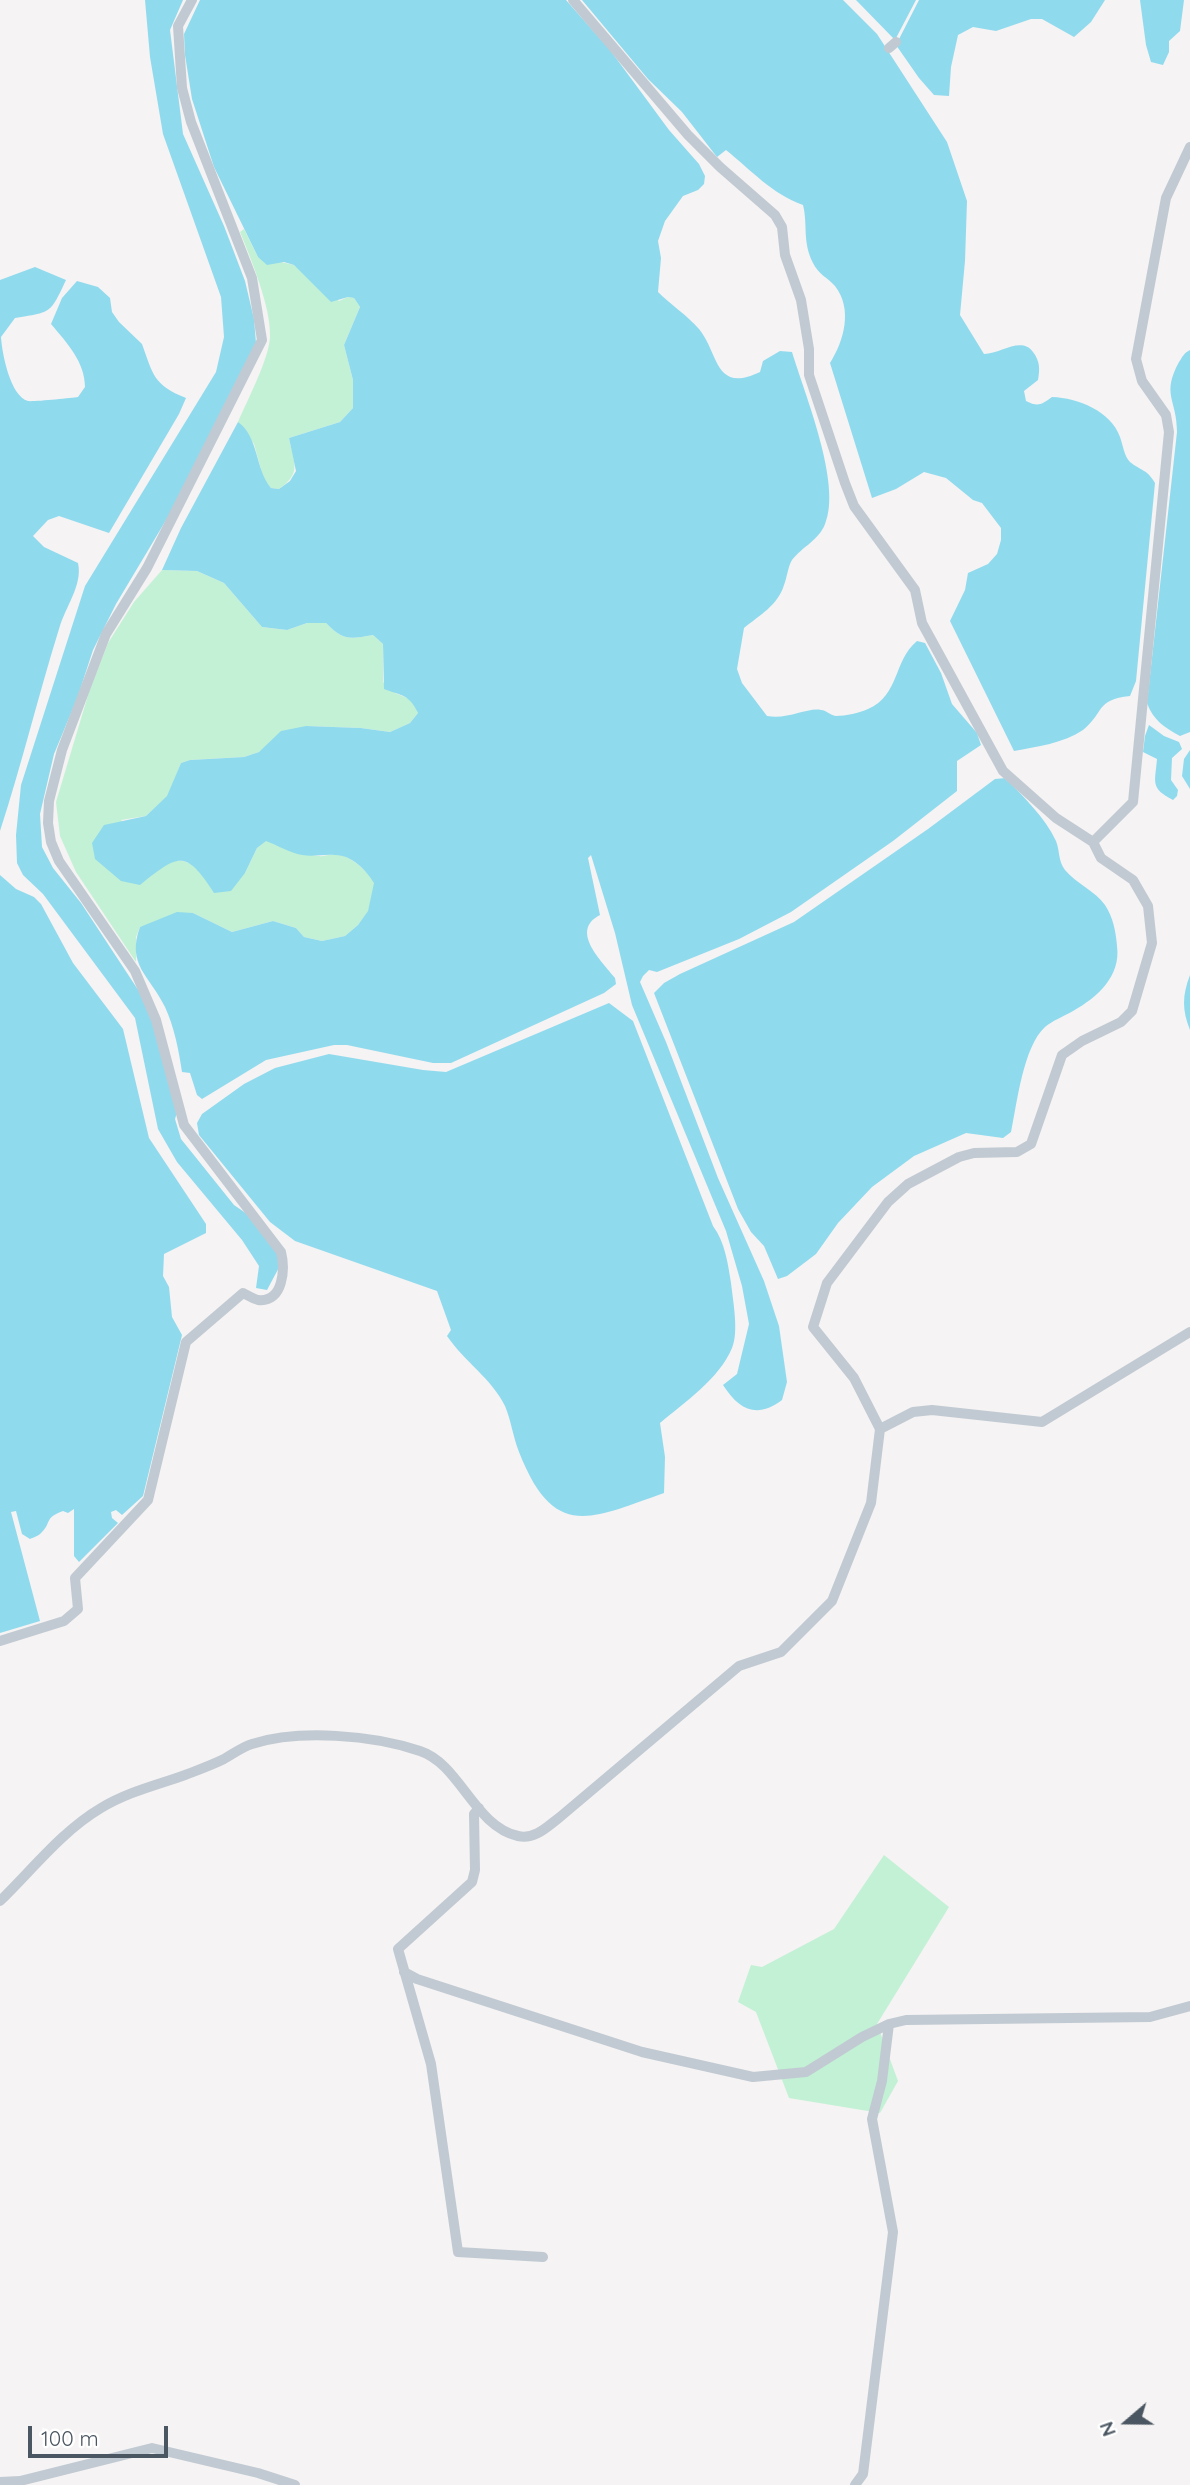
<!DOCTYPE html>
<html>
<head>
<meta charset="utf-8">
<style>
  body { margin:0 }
  #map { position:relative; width:1190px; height:2485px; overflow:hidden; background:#f5f3f3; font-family:Quicksand,sans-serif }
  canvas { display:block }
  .north { position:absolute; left:1092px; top:2387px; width:70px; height:70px; -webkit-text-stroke:5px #fff; paint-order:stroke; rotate:250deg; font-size:19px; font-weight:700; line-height:28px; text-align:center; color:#4a5661 }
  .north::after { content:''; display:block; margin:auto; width:24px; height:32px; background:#4a5661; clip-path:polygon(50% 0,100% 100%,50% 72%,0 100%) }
  .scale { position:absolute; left:28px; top:2426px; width:140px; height:32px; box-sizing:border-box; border:4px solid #4a5661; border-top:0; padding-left:9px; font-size:21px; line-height:24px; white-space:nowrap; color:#4a5661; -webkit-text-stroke:5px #fff; paint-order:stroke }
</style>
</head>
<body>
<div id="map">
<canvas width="1190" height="2485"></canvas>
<div class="north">N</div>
<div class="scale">100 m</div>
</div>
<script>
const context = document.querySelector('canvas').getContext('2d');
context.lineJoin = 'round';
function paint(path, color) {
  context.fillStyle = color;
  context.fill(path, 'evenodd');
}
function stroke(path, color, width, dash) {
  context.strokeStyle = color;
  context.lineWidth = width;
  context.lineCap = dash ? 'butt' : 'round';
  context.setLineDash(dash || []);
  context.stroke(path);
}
const green = new Path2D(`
  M244 229 258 257 294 265 339 301 348 297 354 298 360 307 344 345 353 380V408L340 422 289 438C294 463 302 473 279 489L271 488 264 480 254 444 238 422C247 401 270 357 270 336 271 307 251 259 240 232Z
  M162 570 197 571 224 583 262 627 287 630 307 623H326C343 641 350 639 373 635L383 644V682L395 693 412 700 418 713 410 723 390 732 361 728 306 726 259 752 244 757 190 760 181 763 168 796 146 816 121 820 170 861C187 859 193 864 204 877L245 873 257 848 266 840C282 847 301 854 319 856 324 857 330 854 335 854 352 856 366 870 375 883L368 912 358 925 345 936 322 941 304 937 296 928 273 921 232 932 193 913 140 927 136 937V962L76 872 60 836 56 802 89 692 108 643 134 602Z
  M884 1855 949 1907 877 2024 898 2081 880 2113 789 2098 756 2012 738 2002 751 1965 762 1967 834 1929Z`);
const water = new Path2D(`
  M145 0H183L170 30 183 134 224 226 245 281 254 319 256 343 181 495 116 604 93 650 77 699 54 754 40 814 42 847 53 868 81 903 150 1008 178 1109 175 1119 181 1139 234 1205 250 1216 283 1260 267 1290 256 1288 259 1266 242 1240 177 1162 158 1129 135 1018 43 894 23 875 17 863 16 835 21 785 85 586 216 372 224 337 221 297 163 134 150 57Z
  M200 0H566L610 50 669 130 699 164 705 176 704 184 698 190 683 196 665 221 658 241 661 258 658 292C671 305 687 315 699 329 719 353 714 394 760 372L763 361 780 351 792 352C805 395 842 484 825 524 819 540 802 547 792 560 788 566 787 578 784 585 778 605 760 615 744 628L737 669 742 683 767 716C788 720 808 707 821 710 826 710 830 715 836 716 846 716 859 713 868 709 900 695 893 661 917 641L925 643 941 673 952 704 977 733 981 745 957 761V791L893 841 791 912 739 939 657 972 649 970 643 976 640 982 666 1042 718 1178 764 1281 779 1326 787 1382 782 1400C757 1419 739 1410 723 1385L737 1374 749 1324 742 1286 726 1231 632 1005 615 933 591 855 588 858 600 915C569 931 602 961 615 978L616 984 604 993 451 1063H433L347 1045H334L266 1060 202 1099 197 1095 190 1073 182 1072C179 1051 174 1026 165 1007 150 976 126 965 140 927L177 912 193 913 232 932 273 921 296 928 304 937 322 941 345 936 358 925 368 911 374 883C366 870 352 855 335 855 324 854 313 857 302 855 290 853 277 845 266 841L257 848 245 873 231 891 214 893C185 848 178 855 140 885L121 881 95 859 92 843 104 825 146 816 167 796 181 763 190 760 244 757 259 752 281 731 306 726 361 728 390 732 410 723 418 713C409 694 402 696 384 689L383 644 373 635C350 639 343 641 326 623H307L287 630 262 627 224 583 197 571 162 570 181 528 238 422C259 437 255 469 271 488L279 489 290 481 296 471 289 438 340 422 353 408V380L344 345 360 307 354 298 348 297 331 302 294 265 284 262 267 265 258 257 214 167 192 99 185 55 184 34Z
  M582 0H843L877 34 947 142 967 201 965 261 960 315 984 354C1001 354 1021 336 1033 352 1040 361 1040 369 1038 380L1024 391 1026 401C1038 407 1041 405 1052 397 1078 398 1111 411 1120 437 1123 445 1124 456 1130 462 1141 471 1147 469 1155 483L1136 681 1130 696C1095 700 1105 712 1083 730 1064 743 1036 747 1014 751L950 621 965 590 968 573 988 564 997 554 1001 540V528L982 503 973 500 946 478 924 472 896 489 872 498 830 363C844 341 853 309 835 286 828 278 818 274 813 263 802 241 808 225 803 205 772 194 751 170 726 150L717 157 682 112 648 79Z
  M856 0H916L895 40Z
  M919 0H1105L1091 22 1074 37 1042 19H1031L996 31 973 27 958 35 951 67 949 96 934 95 919 78 896 45Z
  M1140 0H1184L1180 31 1169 41V52L1163 65 1151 62 1146 45Z
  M35 267 66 280C50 314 52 312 15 318L1 337C2 353 10 396 28 401 32 402 71 398 78 397L85 387C85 362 67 343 51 324L62 298 77 281 98 287 110 298 112 312 119 322 142 344C153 374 153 385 186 398L179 414 109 533 59 516 48 520 33 536 44 547 78 563C83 585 65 607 59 629 38 696 22 764 0 831V280Z
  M1190 350V732L1180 736C1165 728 1153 720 1147 703L1177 432C1177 399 1161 395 1179 362 1183 356 1184 353 1190 350Z
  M1149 725 1164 736 1179 742 1182 749 1172 758 1171 780 1178 790 1177 796 1173 800C1150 788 1155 783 1157 759L1143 752 1145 736Z
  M1190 750V789L1182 776 1184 759Z
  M1006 778C1023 797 1045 817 1056 841 1060 851 1058 861 1065 870 1077 884 1095 891 1105 905 1113 917 1116 932 1117 946 1121 976 1098 997 1073 1011 1064 1016 1052 1021 1045 1027 1023 1047 1017 1104 1011 1132L1003 1138 966 1133 914 1156 872 1187 838 1223 816 1254 787 1276 778 1279 764 1246 751 1232 738 1209 654 993 664 983 680 974 794 922 928 829 995 779Z
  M0 875 16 889 34 897 41 904 73 963 123 1029 149 1138 206 1224V1233L164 1254 163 1276 169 1287 172 1317 182 1335 143 1496 122 1515 116 1510 111 1512 112 1518 118 1523 79 1562 74 1556V1509L68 1513 63 1511C44 1518 52 1522 42 1532 39 1536 34 1537 30 1539L22 1534 16 1511 11 1512 40 1621 0 1633Z
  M1190 975V1030C1182 1010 1182 996 1190 975Z
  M609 1003 633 1021 713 1226C725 1242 728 1264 731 1283 733 1301 739 1332 732 1348 719 1379 685 1402 660 1423L665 1457 664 1493C590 1519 554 1541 519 1452 513 1437 511 1420 505 1406 492 1379 464 1361 447 1336L451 1330 437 1291 295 1241 270 1222 199 1135 197 1123 202 1114 244 1084 275 1068 329 1054 423 1070 446 1072Z`);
const street = new Path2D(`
  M573 0 688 135 720 167 775 215 782 227 785 255 801 300 809 349V375L845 483 854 506 915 590 922 623 1003 771 1056 818 1093 842
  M889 48 896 42
  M880 1429 854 1378 813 1327 827 1283 888 1202 908 1184 959 1157 974 1153 1017 1152 1031 1144 1062 1055 1082 1041 1121 1022 1132 1011 1152 943 1148 906 1133 880 1101 858 1093 842 1133 802 1169 432 1166 415 1142 381 1136 359 1166 198 1190 147
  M0 1641 64 1621 78 1609 75 1578 148 1500 186 1342 243 1293C247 1295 254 1299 258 1300 284 1303 285 1268 281 1252L184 1125 156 1020 135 971 59 861 51 842 48 823 49 801 62 750 106 634 147 568 262 340 252 278 191 122 182 88 178 26 192 0
  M479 1808 474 1814 475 1870 472 1882 398 1949 431 2064 458 2252 543 2257
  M0 1901C32 1870 62 1831 101 1808 127 1792 157 1785 185 1775 198 1770 212 1765 224 1759 233 1754 242 1747 252 1744 299 1729 373 1735 420 1751 460 1764 474 1826 518 1836 535 1840 548 1826 560 1817L739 1666 781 1652 832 1601 871 1503 880 1429 913 1412 932 1410 1042 1422 1190 1332
  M404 1972 417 1979 642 2052 753 2077 806 2072 862 2037 889 2024 906 2020 1150 2017 1190 2006
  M0 2482 20 2481 152 2448 258 2473 295 2485
  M855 2485 863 2474 893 2232 872 2119 882 2081 889 2024`);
paint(green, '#c3f1d5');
paint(water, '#90daee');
stroke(street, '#c1cad2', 10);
</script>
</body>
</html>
